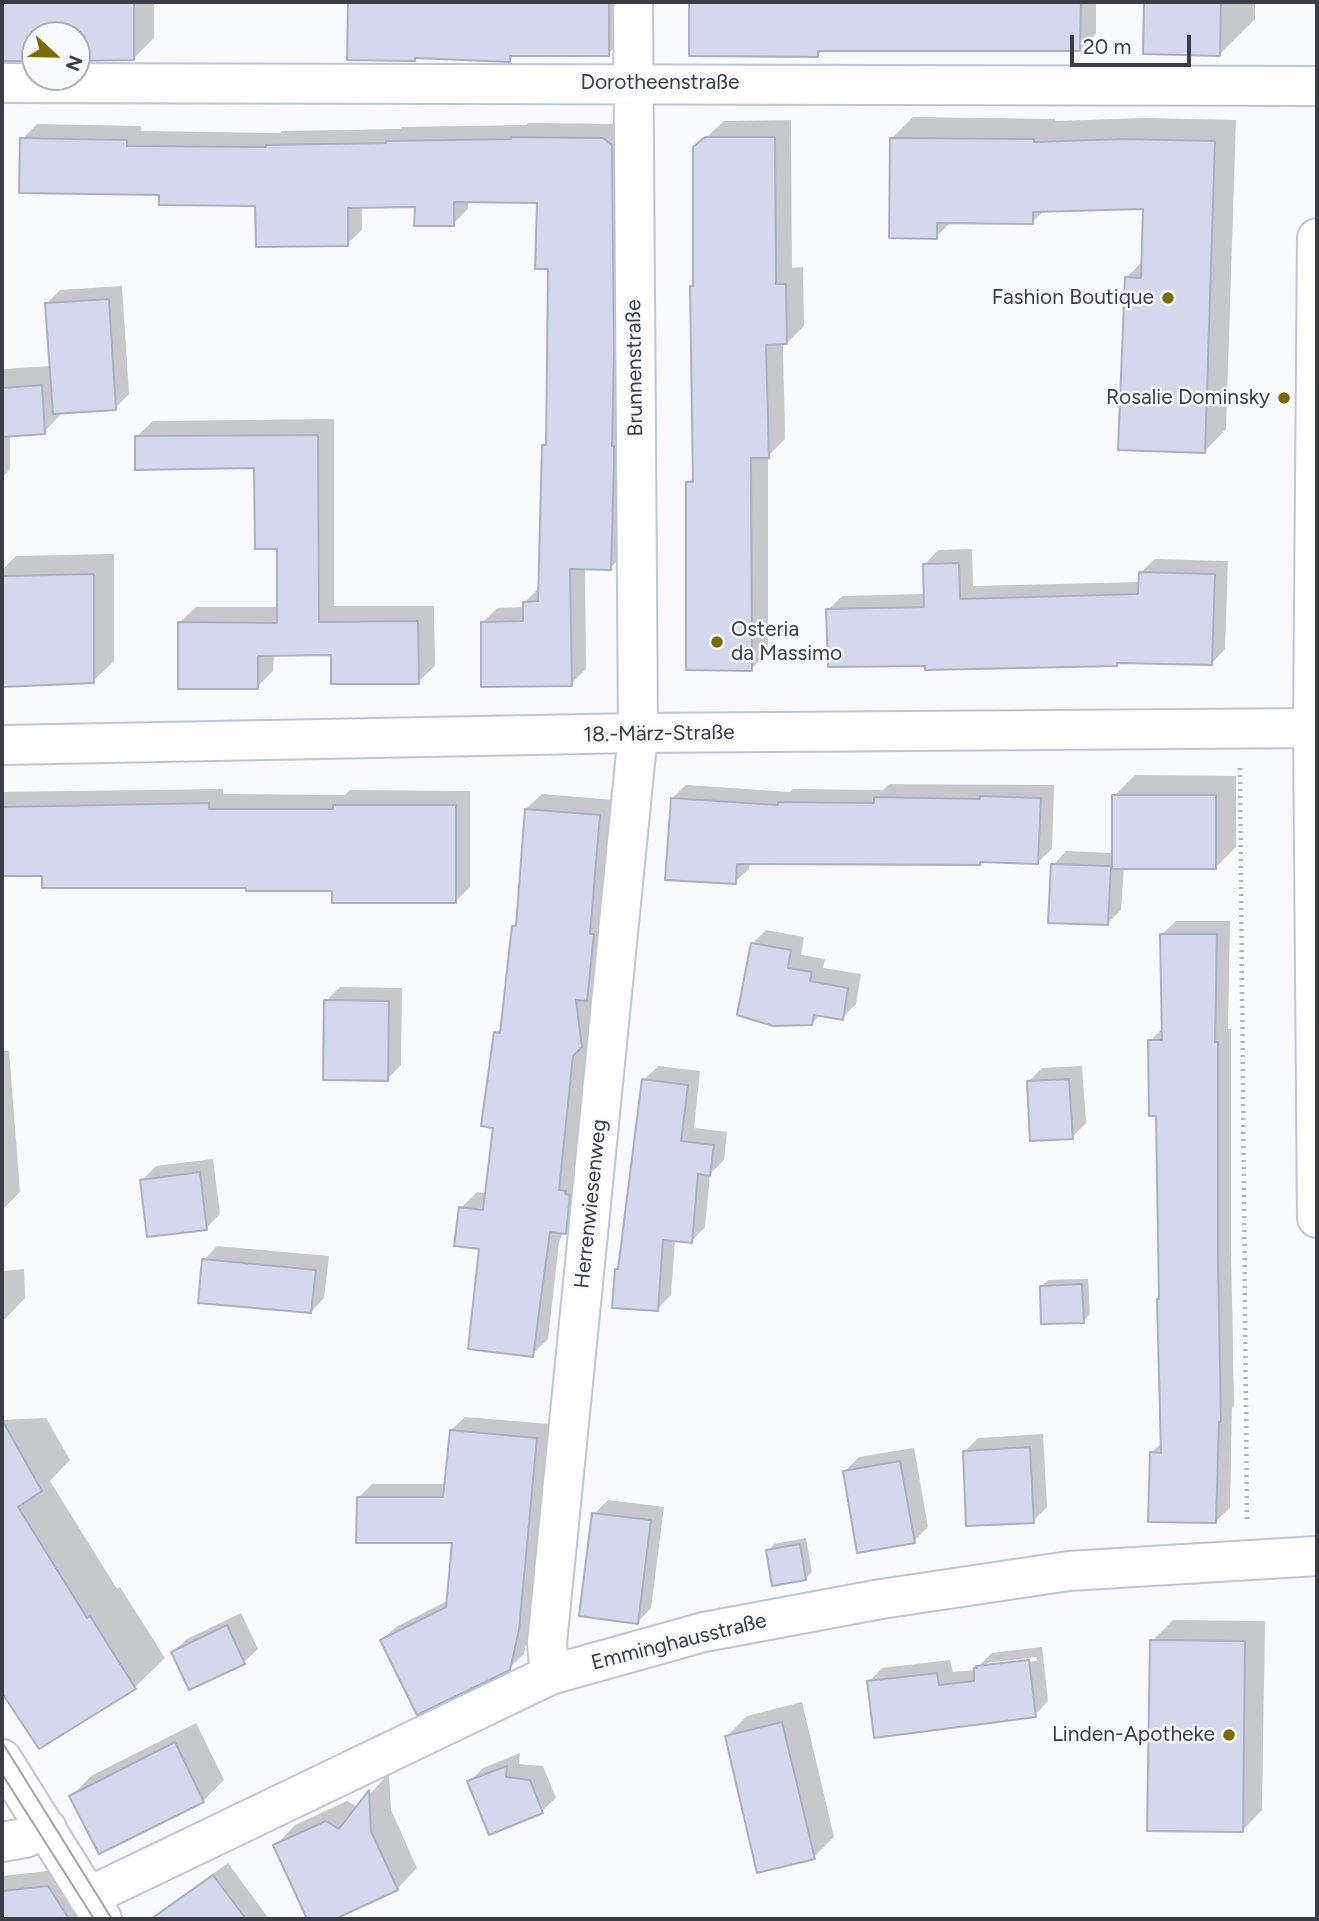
<!DOCTYPE html>
<html>
<head>
<meta charset="utf-8">
<style>
  body { margin:0 }
  #map { position:relative; width:1319px; height:1921px; overflow:hidden; background:#f8fafe; font-family:Figtree,sans-serif }
  canvas { display:block }
  .frame { position:absolute; inset:0; border:4px solid #3a3d45; pointer-events:none }
  .north { position:absolute; left:21px; top:21px; width:70px; height:70px; box-sizing:border-box; background:#f8fafe; border:2px solid #acaeb4; border-radius:50%; rotate:112deg; font-size:19px; font-weight:700; line-height:28px; text-align:center; color:#3a3d45 }
  .north::after { content:''; display:block; margin:auto; width:24px; height:32px; background:#7f6901; clip-path:polygon(50% 0,100% 100%,50% 72%,0 100%) }
  .scale { position:absolute; left:1070px; top:35px; width:121px; height:32px; box-sizing:border-box; border:4px solid #3a3d45; border-top:0; padding-left:9px; font-size:21px; line-height:24px; white-space:nowrap; color:#3a3d45; -webkit-text-stroke:5px #f8fafe; paint-order:stroke }
</style>
</head>
<body>
<div id="map">
<canvas width="1319" height="1921"></canvas>
<div class="frame"></div>
<div class="north">N</div>
<div class="scale">20 m</div>
</div>
<script>
const context = document.querySelector('canvas').getContext('2d');
context.lineJoin = 'round';
function paint(path, color) {
  context.fillStyle = color;
  context.fill(path, 'evenodd');
}
function stroke(path, color, width, dash) {
  context.strokeStyle = color;
  context.lineWidth = width;
  context.lineCap = dash ? 'butt' : 'round';
  context.setLineDash(dash || []);
  context.stroke(path);
}
function label(font, color, halo, rows, align = 'center') {
  context.font = font + ' Figtree,sans-serif';
  context.lineWidth = 5;
  context.setLineDash([]);
  context.textBaseline = 'middle';
  context.strokeStyle = halo;
  context.fillStyle = color;
  for (const [text, x, y, turn = 0] of rows) {
    context.save();
    context.translate(x, y);
    context.rotate((+turn || 0) * Math.PI / 180);
    context.textAlign = isNaN(turn) ? turn : align;
    if (halo) context.strokeText(text, 0, 0);
    context.fillText(text, 0, 0);
    context.restore();
  }
}
const shadow = new Path2D(`
  M2 2H154V38L134 58 77 59V35H35V60L2 61Z
  M349 2H626V36L608 54 515 55 509 60 417 57 415 59H349Z
  M691 2H1096V34L1079 50H823L818 55 690 54Z
  M1146 2H1255V19L1219 55 1145 53Z
  M913 117 1055 119V121L1145 118 1236 120 1226 429 1205 451 1126 278 1143 261 1144 208 1045 210 1032 222 952 221 936 237 891 139Z
  M791 120 792 268 803 267 804 326 787 343H783L785 439 768 456V652L751 669 688 483 694 477 692 286 695 283V148L724 121Z
  M528 123 618 124 625 554 610 568H585L586 669 571 684 483 622 497 608 525 607V602L540 587 543 446 547 442 550 268 539 201H468V209L453 224 416 205 362 206V230L347 244 257 204 161 193 22 139 37 124 141 126V131L280 133 282 131 400 129 402 127 526 125Z
  M122 286 129 394 115 408 64 411 44 432 10 434V469L2 478V369L51 366 46 304 60 290Z
  M334 419V606H434L435 666 418 682 333 653 274 654 273 671 257 687 179 623 196 607H279V548L256 466 136 437 153 421Z
  M972 549 973 586 1141 582V572L1155 559 1228 561 1225 649 1212 663 1119 661 1116 664H927L828 610 842 596 925 594V564L938 550Z
  M114 554V661L93 681 2 684V570L16 556Z
  M1135 775 1236 776V847L1215 868 1124 867 1121 910 1107 924 1053 865 1066 851 1114 853V796Z
  M889 784 1054 785 1052 849 1038 862 982 861 979 864 749 862V869L735 882 672 798 686 785 790 792 793 789 883 790Z
  M223 789V794L345 795 350 790 470 791V887L455 902 334 889 43 874H2V792Z
  M542 794 614 800 602 984 592 994 597 1030 588 1039 573 1175 581 1176V1217L565 1232H563L559 1242 548 1339 532 1355 461 1208 477 1192 487 1194 495 1126 496 1033 502 1027 513 926 518 922 526 809Z
  M1176 921H1230L1228 1029H1231V1245L1234 1406 1232 1408 1230 1508 1216 1521 1151 1453 1163 1442 1158 1114 1150 1041 1163 1028 1162 934Z
  M766 930 804 937 801 955 825 959 823 968 861 974 856 1004 842 1018 821 1014 812 1023 752 944Z
  M340 987 402 988 401 1065 387 1079 326 1001Z
  M2 1051H9L20 1192 2 1210Z
  M658 1066 700 1071 694 1128 727 1132 724 1160 710 1174 705 1227 692 1241 675 1240 671 1295 657 1309 617 1270 620 1267 644 1080Z
  M1082 1066 1086 1123 1072 1137 1028 1082 1042 1068Z
  M213 1159 220 1214 206 1228 142 1180 156 1166Z
  M217 1246 329 1256 324 1298 311 1312 204 1260Z
  M24 1269 25 1298 5 1319H2V1271Z
  M1088 1279 1090 1314 1083 1321 1041 1287 1048 1280Z
  M465 1417 550 1424 532 1615 524 1654 509 1668 382 1640 396 1627 449 1600 454 1542 358 1498 372 1484H446L451 1430Z
  M46 1418 70 1460 50 1481 117 1589 120 1587 165 1658 135 1687 39 1747 2 1690V1673L7 1656 2 1655V1420Z
  M1043 1434 1047 1507 1033 1521 964 1452 978 1438Z
  M914 1448 928 1527 914 1541 845 1471 859 1457Z
  M608 1500 664 1507 651 1608 638 1622 594 1514Z
  M806 1538 812 1572 805 1579 768 1551 774 1544Z
  M241 1613 258 1649 244 1662 173 1652 187 1639Z
  M1173 1620 1265 1621 1262 1810 1242 1831 1152 1641Z
  M1042 1647 1048 1701 1035 1715 869 1682 882 1668 950 1660 953 1672 975 1670 992 1653ZM1037 1657V1661L987 1666V1663Z
  M802 1702 834 1837 814 1857 727 1736 747 1716Z
  M196 1723 224 1780 203 1801 100 1851 71 1797 91 1776Z
  M520 1753 519 1764 543 1766 556 1798 542 1811 469 1782 483 1768Z
  M389 1773 391 1810 417 1868 397 1889 331 1919H322L321 1917 317 1919H309L275 1846 295 1825 347 1801 358 1807Z
  M228 1863 269 1919H152L162 1910Z
  M66 1869 98 1919H2V1876Z`);
const building = new Path2D(`
  M2 2H134V60L77 61V35H35V61H2Z
  M348 2H609V56H510V62L415 58V61L347 60Z
  M689 2H1081L1080 51H818V57L689 56Z
  M1144 2H1221L1220 56 1143 54Z
  M511 137 603 138 612 145 614 352 612 446H614V463L611 570 570 569 572 686 481 687V622L523 621V602L538 601 542 445H546L548 269H535L537 203 454 202V226H414L415 207 348 208V246L256 247 255 206 159 205V195L19 193 20 138 127 140V146L266 147V145L386 143V141L511 139Z
  M705 137H775L776 284H786L787 344 766 345 769 458H751L752 671 686 670V482H693L690 286H693V147Z
  M890 138 1034 139V142L1123 139 1215 141 1205 453 1118 450 1125 277 1141 278 1143 209 1033 212V224L937 223V239L889 238Z
  M109 299 116 410 53 414 45 303Z
  M42 385 45 434 2 437V388Z
  M318 435 319 622 418 621 419 684H331V655L258 656V689H178V622L277 623V549H255L254 468 135 470V436Z
  M959 563 960 599 1138 594 1139 572 1215 574 1212 665 1117 663V666L925 670V666L828 667 826 609 924 607 923 564Z
  M94 574V683L2 687V576Z
  M1112 795H1216V869H1112Z
  M980 796 1041 798 1038 864 980 862V865L737 864 736 884 665 880 671 798 778 805V802L874 803V797L980 799Z
  M209 803V809H333V805H456V903H332V891H246V888H42V876H2V807Z
  M525 809 600 815 590 934H594L587 1001 576 1000 582 1047 573 1056 559 1190 566 1191 565 1194 570 1195 566 1234 550 1232 533 1357 468 1349 479 1249 454 1246 459 1207 483 1210 493 1128 481 1126 494 1032 500 1033 512 926H516Z
  M1051 864 1111 866 1108 925 1048 923Z
  M1160 934H1217L1215 1042H1218V1260L1221 1421 1219 1422 1216 1523 1148 1522 1150 1452 1161 1453 1157 1299H1159L1156 1116H1149L1148 1040H1162Z
  M751 943 791 950 788 968 812 972 810 981 848 988 843 1020 814 1015 812 1025 773 1026 737 1015Z
  M324 1000 389 1001 388 1081 323 1080Z
  M642 1079 688 1085 681 1141 714 1145 710 1176 698 1174 692 1243 663 1240 658 1311 612 1308 615 1269H618Z
  M1069 1079 1073 1139 1030 1141 1027 1081Z
  M200 1172 207 1230 147 1237 140 1180Z
  M202 1259 316 1270 311 1313 198 1303Z
  M1082 1284 1084 1323 1041 1324 1040 1286Z
  M2 1420 42 1491 18 1507 87 1618 90 1616 136 1689 39 1749 2 1693Z
  M450 1430 537 1438 519 1630 510 1670 417 1715 380 1640 446 1607 452 1543H356L357 1497H443Z
  M1030 1447 1034 1523 966 1526 963 1451Z
  M900 1461 915 1543 857 1553 843 1471Z
  M592 1513 651 1520 638 1624 579 1616Z
  M800 1544 806 1580 772 1586 766 1550Z
  M227 1625 245 1664 189 1690 171 1652Z
  M1150 1640 1245 1641 1243 1832 1147 1831Z
  M1029 1660 1036 1717 874 1738 867 1681 937 1673 939 1685 974 1681V1668H977L976 1666Z
  M782 1722 815 1859 757 1873 725 1736Z
  M175 1742 204 1802 99 1854 69 1796Z
  M507 1766 506 1777 530 1780 543 1813 489 1835 467 1781Z
  M369 1790 371 1831 398 1890 335 1919H307L273 1845 326 1821 339 1829Z
  M213 1875 246 1919H151Z
  M48 1886 69 1919H2V1891Z`);
const path = new Path2D(`
  M1240 768 1247 1523`);
const street = new Path2D(`
  M2 83 1317 86
  M1317 238 1313 728 1317 1218
  M550 1675 547 1643 638 733 633 2
  M88 1897 550 1675 704 1632 881 1599 1069 1571 1317 1556`);
const secondary = new Path2D(`
  M2 745 638 733 1317 728
  M2 1759 102 1919
  M2 1842 25 1838 47 1829`);
const tram = new Path2D(`
  M2 1742 112 1919
  M2 1774 94 1919`);
const markers = [
  [1168,298,7,"#7f6901"],
  [1284,398,7,"#7f6901"],
  [717,642,7,"#7f6901"],
  [1229,1735,7,"#7f6901"]
];
const streetNames = [
  ["Dorotheenstraße",660,83],
  ["Brunnenstraße",635,368,-91],
  ["18.-März-Straße",659,734,-1],
  ["Herrenwiesenweg",591,1204,-84],
  ["Emminghausstraße",679,1642,-14]
];
const poiNames = [
  ["Fashion Boutique",1154,298],
  ["Rosalie Dominsky",1270,398],
  ["Osteria",731,630,"left"],
  ["da Massimo",731,654,"left"],
  ["Linden-Apotheke",1215,1735]
];
paint(shadow, '#0003');
paint(building, '#d3d8ed');
stroke(building, '#aab0c3', 2);
stroke(street, '#bfc5d9', 42);
stroke(secondary, '#bfc5d9', 42);
stroke(path, '#b1b3b9', 4.5, [2, 5]);
stroke(street, '#fff', 38);
stroke(secondary, '#fff', 38);
stroke(tram, '#a0a2a8', 2);
for (const [x, y, r, color] of markers) {
  const dot = new Path2D();
  dot.arc(x, y, r, 0, 2 * Math.PI);
  context.fillStyle = color;
  context.fill(dot);
  stroke(dot, '#f8fafe', 2.5);
}
label('21px', '#3a3d45', '#f8fafe', streetNames);
label('21px', '#3a3d45', '#f8fafe', poiNames, 'right');
</script>
</body>
</html>
